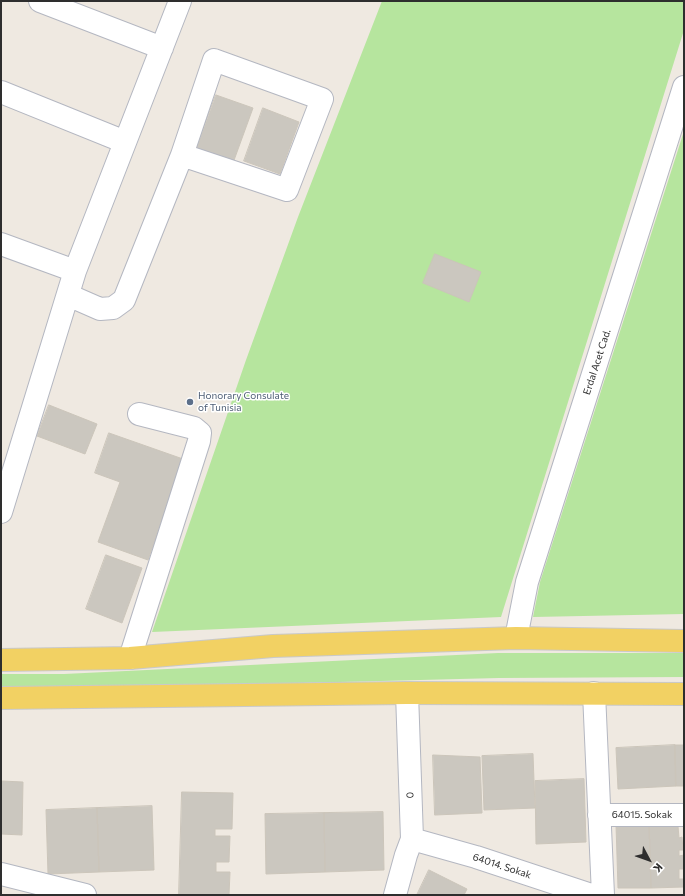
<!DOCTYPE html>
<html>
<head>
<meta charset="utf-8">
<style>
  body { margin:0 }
  #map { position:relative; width:685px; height:896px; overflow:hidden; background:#efe9e1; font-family:Commissioner,sans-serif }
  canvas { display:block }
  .frame { position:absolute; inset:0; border:2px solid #2e2e2e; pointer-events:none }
  .north { position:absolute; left:629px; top:840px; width:40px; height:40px; -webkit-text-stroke:3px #fff; paint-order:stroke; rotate:131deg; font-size:11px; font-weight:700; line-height:16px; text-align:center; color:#2e2e2e }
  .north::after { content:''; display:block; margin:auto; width:14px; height:18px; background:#2e2e2e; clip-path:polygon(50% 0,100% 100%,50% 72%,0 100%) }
</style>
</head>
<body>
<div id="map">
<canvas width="685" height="896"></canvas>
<div class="frame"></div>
<div class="north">K</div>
</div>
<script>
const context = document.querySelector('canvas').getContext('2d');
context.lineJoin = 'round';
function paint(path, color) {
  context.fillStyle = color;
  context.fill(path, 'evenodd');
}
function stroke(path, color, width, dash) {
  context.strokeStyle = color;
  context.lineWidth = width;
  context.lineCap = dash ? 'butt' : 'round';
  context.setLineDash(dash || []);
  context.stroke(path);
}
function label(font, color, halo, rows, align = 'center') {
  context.font = font + ' Commissioner,sans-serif';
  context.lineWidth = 3;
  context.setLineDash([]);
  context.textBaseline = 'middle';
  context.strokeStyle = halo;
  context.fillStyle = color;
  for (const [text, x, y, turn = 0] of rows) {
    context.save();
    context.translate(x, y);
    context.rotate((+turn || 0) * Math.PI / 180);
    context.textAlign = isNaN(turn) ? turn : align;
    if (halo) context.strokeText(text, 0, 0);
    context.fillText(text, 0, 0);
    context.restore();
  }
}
const green = new Path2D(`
  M382 1H684V30L501 617 152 632 246 360 298 217Z
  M684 131V614L533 617 540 582Z
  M498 653H684V677L499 678 65 689 1 687V674H64Z`);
const building = new Path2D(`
  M216 95 253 108 233 163 196 149Z
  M263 108 299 122 280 174 244 161Z
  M435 254 481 272 469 302 423 283Z
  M49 405 97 424 85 454 37 436Z
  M109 433 183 459 148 560 98 542 120 482 95 473Z
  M106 555 142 568 122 623 86 609Z
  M675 745H684V786H676Z
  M675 745 676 786 618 789 616 748Z
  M533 754 535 808 484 810 482 756Z
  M433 755 480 757 482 813 435 815Z
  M584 779 586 842 536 844 535 781Z
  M1 781 23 782 22 835 1 834Z
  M182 792 233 793 232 829H215V836H230L229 862H216V872H230L229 895H179Z
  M152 806 154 870 99 872 97 808Z
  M97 808 99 872 48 874 46 810Z
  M383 812 384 870 325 872 324 813Z
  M324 813 325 872 266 874 265 814Z
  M681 822V826H678L679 838 682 837 683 850H679V856L684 855V869H679V879H684V887L651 888 649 823Z
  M649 823 651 888H618L616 825Z
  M429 870 467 889 464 895H417Z`);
const minor = new Path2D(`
  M40 1 162 48
  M1 92 125 142
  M1 244 75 271
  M68 295 100 309 113 308 124 300 182 155 214 60 322 99 287 190 182 155
  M1 512 75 271 180 1
  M516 638 527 582 684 87
  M130 658 199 441 200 433 194 428 139 414
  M594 693 603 895
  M599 815H684
  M412 839 476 857 591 895
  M1 874 85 895
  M395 895 406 855 412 839 407 693`);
const major = new Path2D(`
  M1 660 130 658 273 646 516 638 684 641
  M1 698 407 693 684 694`);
const markers = [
  [190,402,4,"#5c6f8a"]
];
const streetNames = [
  ["Erdal Acet Cad.",597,362,-72],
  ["0",410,795,-92],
  ["64015. Sokak",642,815],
  ["64014. Sokak",502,866,18]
];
const serviceNames = [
  ["Honorary Consulate",198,396],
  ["of Tunisia",198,408]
];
paint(green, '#b6e59e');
paint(building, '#cbc7bf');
stroke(building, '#cbc5ba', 1);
stroke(minor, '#b4b7c1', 24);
stroke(major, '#c9c9c9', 24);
stroke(minor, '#fff', 22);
stroke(major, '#f2d163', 22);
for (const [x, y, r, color] of markers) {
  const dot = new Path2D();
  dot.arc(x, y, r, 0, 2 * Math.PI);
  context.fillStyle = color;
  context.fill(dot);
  stroke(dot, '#fff', 1.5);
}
label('10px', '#2e2e2e', '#fff', streetNames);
label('10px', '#4e5e75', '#fff', serviceNames, 'left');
</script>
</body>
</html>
